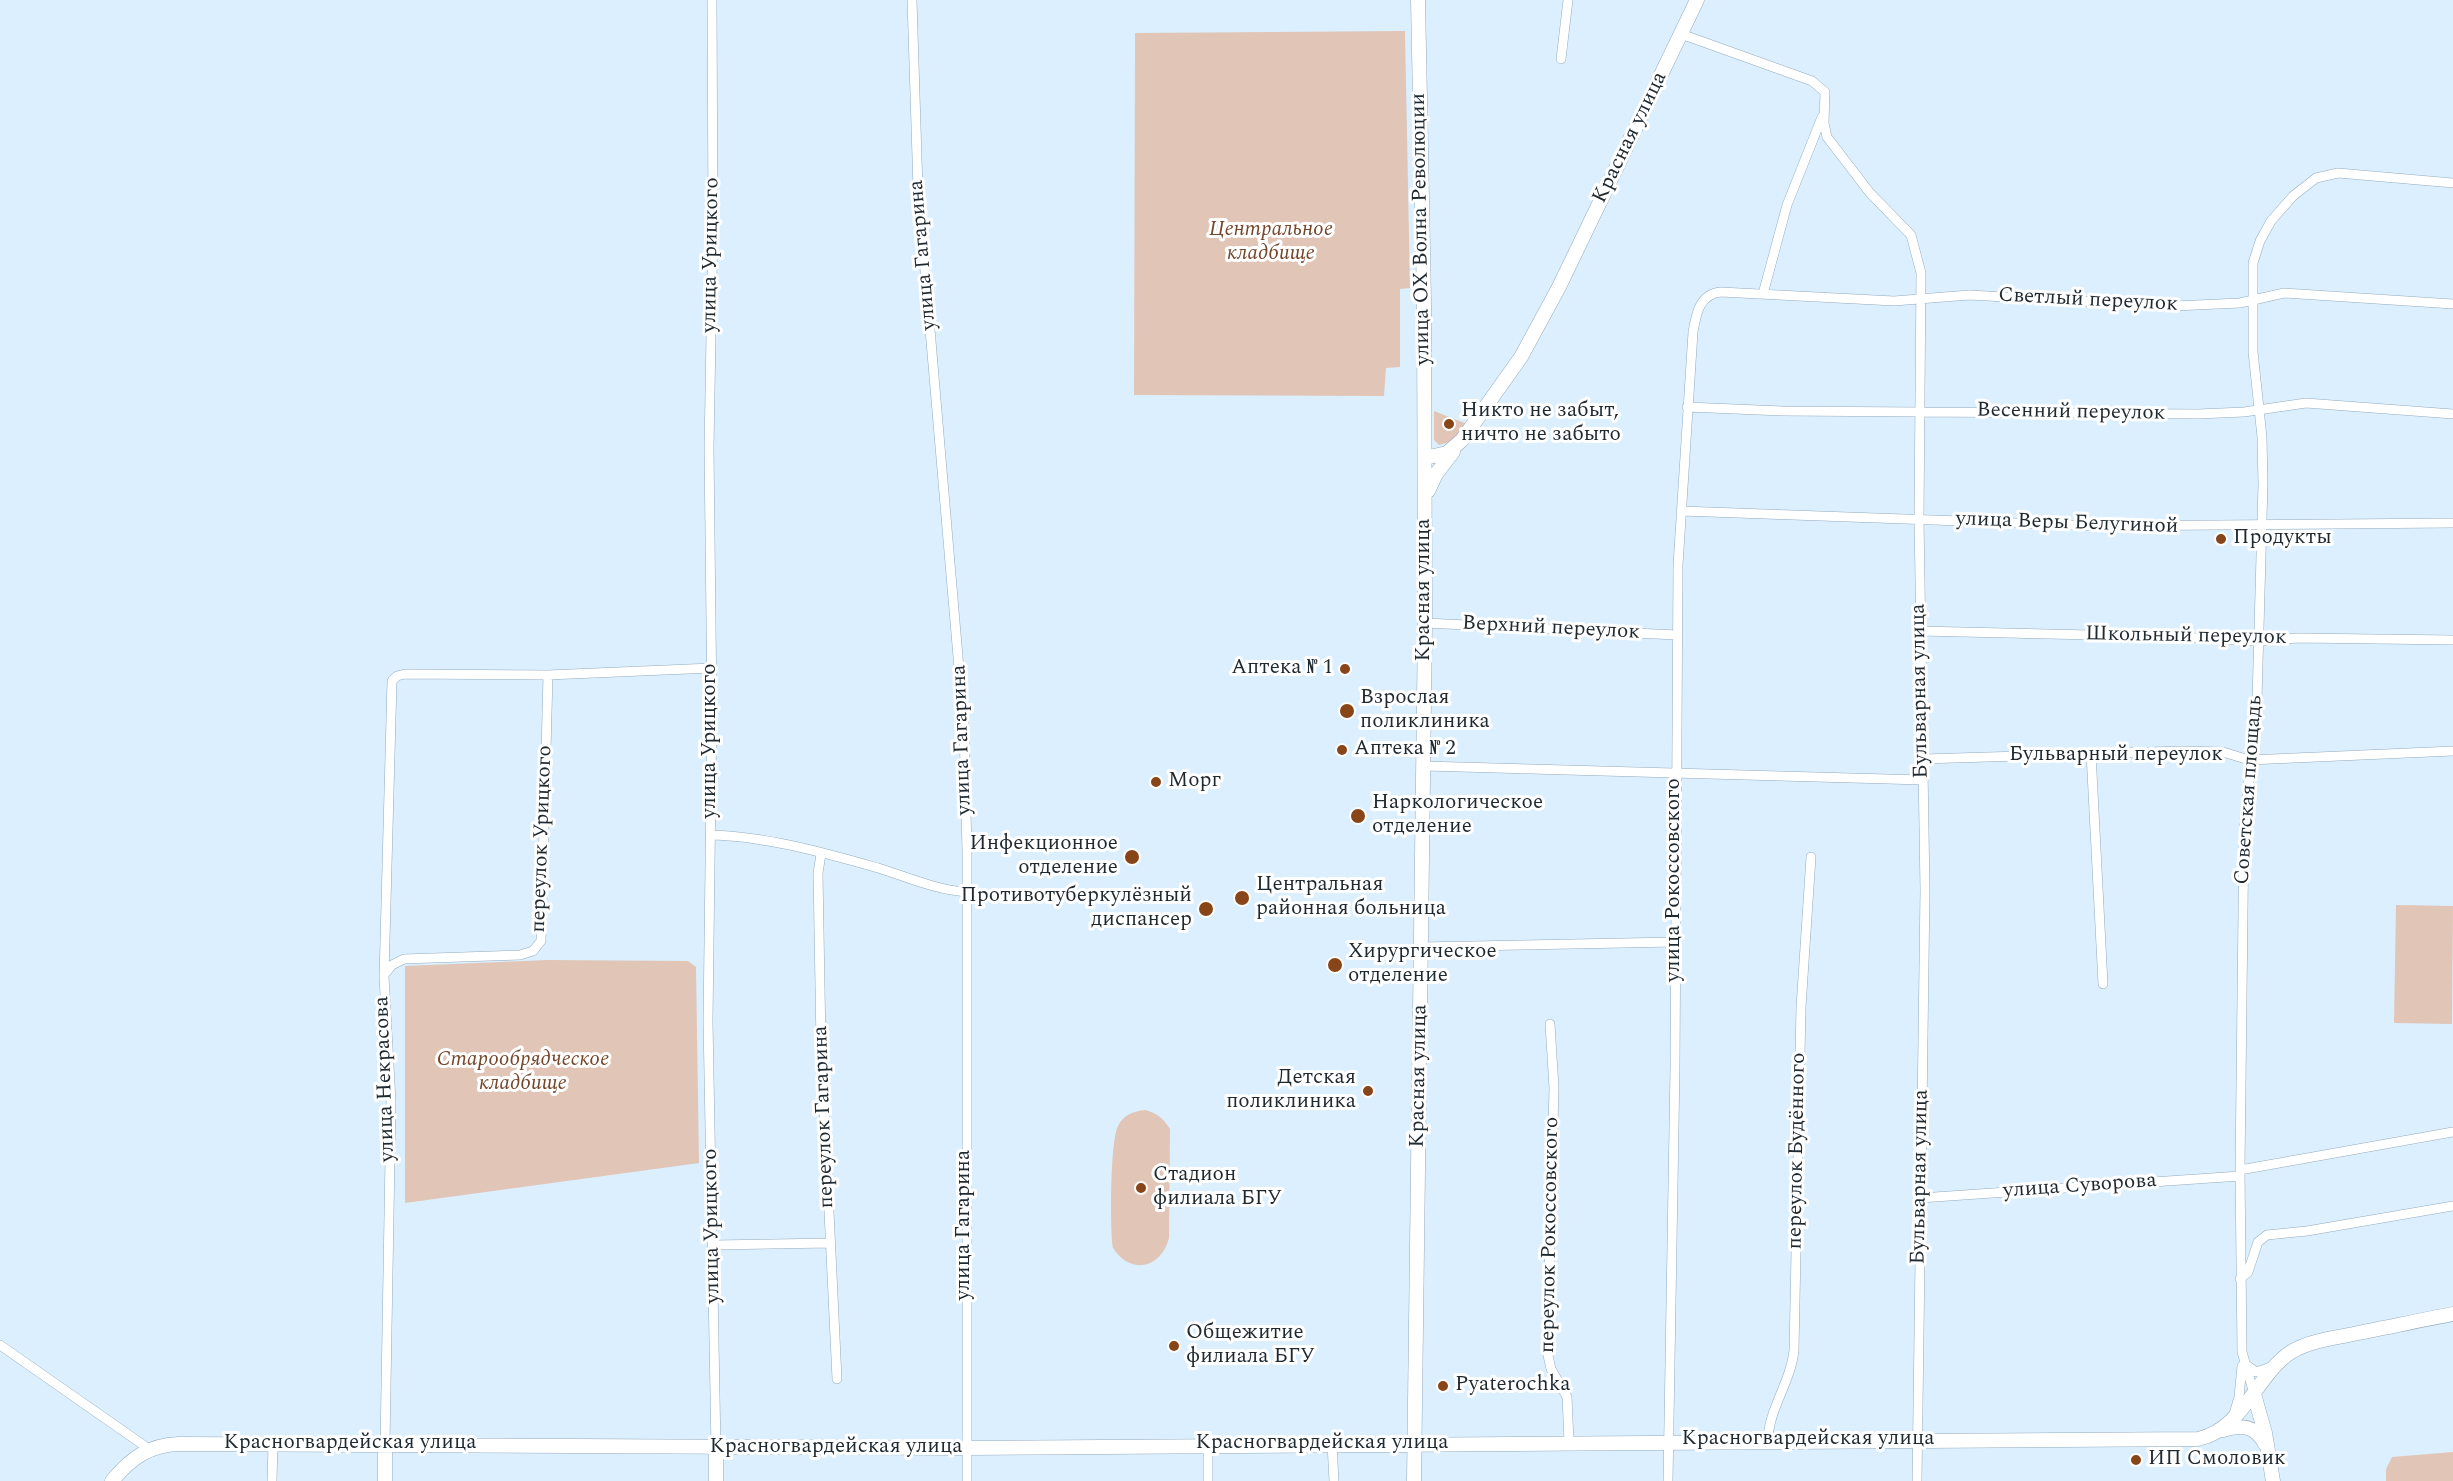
<!DOCTYPE html>
<html>
<head>
<meta charset="utf-8">
<style>
  body { margin:0 }
  canvas { display:block; background:#dbefff }
</style>
</head>
<body>
<canvas width="2453" height="1481"></canvas>
<script>
const context = document.querySelector('canvas').getContext('2d');
context.lineJoin = 'round';
function paint(path, color) {
  context.fillStyle = color;
  context.fill(path, 'evenodd');
}
function stroke(path, color, width, dash) {
  context.strokeStyle = color;
  context.lineWidth = width;
  context.lineCap = dash ? 'butt' : 'round';
  context.setLineDash(dash || []);
  context.stroke(path);
}
function label(font, color, halo, rows, align = 'center') {
  context.font = font + ' Spectral,serif';
  context.lineWidth = 6;
  context.setLineDash([]);
  context.textBaseline = 'middle';
  context.strokeStyle = halo;
  context.fillStyle = color;
  for (const [text, x, y, turn = 0] of rows) {
    context.save();
    context.translate(x, y);
    context.rotate((+turn || 0) * Math.PI / 180);
    context.textAlign = isNaN(turn) ? turn : align;
    if (halo) context.strokeText(text, 0, 0);
    context.fillText(text, 0, 0);
    context.restore();
  }
}
const green = new Path2D(`
  M1405 31 1410 288 1400 289V367L1386 368 1384 396 1134 395 1135 33Z
  M1434 411 1467 424 1453 441 1439 445 1434 440Z
  M2396 905 2453 906 2452 1024 2394 1023Z
  M547 960 688 961 696 967 699 1163 405 1203V966Z
  M1145 1110C1157 1113 1163 1118 1170 1129L1169 1238C1161 1269 1130 1275 1113 1248 1110 1229 1110 1141 1118 1126 1123 1115 1134 1111 1145 1110Z
  M2453 1452V1481H2386V1469L2392 1457Z`);
const street = new Path2D(`
  M712 0 713 222 709 449 712 708 708 1021 716 1448
  M912 0 918 189 964 727 967 851V1481
  M1681 34 1812 81 1825 92 1824 123 1827 137 1870 193 1911 235 1921 273 1919 519 1925 890 1917 1481
  M1561 59 1568 0
  M1763 294 1787 205 1822 117
  M1687 407 1782 411 2198 414 2244 412 2306 403 2453 414
  M1681 511 2100 526 2453 523
  M1425 623 1677 635
  M1920 631 2177 637 2259 641 2298 638 2453 640
  M2091 753 2103 984
  M1923 759 2182 751 2223 752 2249 760 2453 751
  M1424 766 1923 780
  M710 835C765 836 825 853 878 868 907 877 936 890 966 892
  M821 854 818 873 821 1044 837 1379
  M1421 947 1674 942
  M384 975 392 965 404 959 520 955 533 951 541 941 548 675
  M1550 1024 1554 1088 1547 1351 1551 1369 1567 1397 1569 1441
  M2240 1170 2453 1132
  M1920 1198 2240 1176
  M714 1245 830 1243
  M2240 1279 2248 1272 2258 1242 2267 1235 2307 1231 2453 1206
  M0 1345 149 1449
  M2244 1363 2256 1372 2271 1367
  M2254 1394 2242 1352 2240 1170 2244 826 2257 700 2263 484 2262 437 2253 352V263L2260 241 2271 221 2293 196 2316 178 2338 173 2453 183
  M2234 1414 2239 1397 2242 1366
  M1768 1441C1768 1410 1791 1382 1794 1350L1801 1007 1811 857
  M385 1444 391 1101 384 977 392 681 397 676 405 674 548 675 712 668
  M1332 1444 1334 1481
  M272 1481 273 1444
  M1208 1481V1445
  M1668 1481 1675 1067 1678 565 1693 332C1696 315 1699 294 1721 292L1894 301 1969 295 2174 306 2240 303 2284 293 2453 304`);
const secondary = new Path2D(`
  M1425 458 1447 453 1462 440 1521 357 1559 287 1697 0
  M1428 491 1436 474 1453 452
  M2254 1394 2265 1433 2273 1481
  M2223 1430C2242 1424 2256 1426 2265 1444
  M112 1481C131 1458 149 1445 179 1444L966 1448 2198 1439C2244 1429 2255 1376 2291 1352 2311 1340 2336 1338 2358 1333 2389 1327 2421 1320 2453 1314
  M385 1481V1444
  M716 1481V1448
  M1414 1481 1425 623 1424 302 1418 0`);
const markers = [
  [1449,424,6,"#884517"],
  [2221,539,6,"#884517"],
  [1345,669,6,"#884517"],
  [1347,711,8,"#884517"],
  [1342,750,6,"#884517"],
  [1156,782,6,"#884517"],
  [1358,816,8,"#884517"],
  [1132,857,8,"#884517"],
  [1242,898,8,"#884517"],
  [1206,909,8,"#884517"],
  [1335,965,8,"#884517"],
  [1368,1091,6,"#884517"],
  [1141,1188,6,"#884517"],
  [1174,1346,6,"#884517"],
  [1443,1386,6,"#884517"],
  [2136,1460,6,"#884517"]
];
const streetNames = [
  ["Красная улица",1631,138,-64],
  ["улица ОХ Волна Революции",1422,229,-91],
  ["улица Урицкого",712,255,-89],
  ["улица Гагарина",924,255,-95],
  ["Светлый переулок",2088,301,3],
  ["Весенний переулок",2071,413,1],
  ["улица Веры Белугиной",2067,524,2],
  ["Красная улица",1425,590,-90],
  ["Верхний переулок",1551,629,3],
  ["Школьный переулок",2186,637,1],
  ["Бульварная улица",1921,691,-91],
  ["улица Гагарина",963,740,-92],
  ["улица Урицкого",711,741,-90],
  ["Бульварный переулок",2116,756],
  ["Советская площадь",2250,790,-86],
  ["переулок Урицкого",543,839,-88],
  ["улица Рокоссовского",1675,880,-90],
  ["Красная улица",1420,1076,-89],
  ["улица Некрасова",386,1079,-92],
  ["переулок Гагарина",825,1117,-92],
  ["переулок Будённого",1798,1151,-89],
  ["Бульварная улица",1921,1177,-89],
  ["улица Суворова",2080,1187,-4],
  ["улица Гагарина",965,1225,-90],
  ["улица Урицкого",713,1226,-91],
  ["переулок Рокоссовского",1551,1235,-89],
  ["Красногвардейская улица",1808,1440],
  ["Красногвардейская улица",350,1444],
  ["Красногвардейская улица",1322,1444],
  ["Красногвардейская улица",836,1448]
];
const parkNames = [
  ["Центральное",1271,231],
  ["кладбище",1271,255],
  ["Старообрядческое",523,1061],
  ["кладбище",523,1085]
];
const poiNames = [
  ["Никто не забыт,",1461,412],
  ["ничто не забыто",1461,436],
  ["Продукты",2233,539],
  ["Аптека № 1",1333,669,"right"],
  ["Взрослая",1360,699],
  ["поликлиника",1360,723],
  ["Аптека № 2",1354,750],
  ["Морг",1168,782],
  ["Наркологическое",1372,804],
  ["отделение",1372,828],
  ["Инфекционное",1118,845,"right"],
  ["отделение",1118,869,"right"],
  ["Центральная",1256,886],
  ["районная больница",1256,910],
  ["Противотуберкулёзный",1192,897,"right"],
  ["диспансер",1192,921,"right"],
  ["Хирургическое",1348,953],
  ["отделение",1348,977],
  ["Детская",1356,1079,"right"],
  ["поликлиника",1356,1103,"right"],
  ["Стадион",1153,1176],
  ["филиала БГУ",1153,1200],
  ["Общежитие",1186,1334],
  ["филиала БГУ",1186,1358],
  ["Pyaterochka",1455,1386],
  ["ИП Смоловик",2148,1460]
];
paint(green, '#e1c6b7');
stroke(street, '#93abbd', 10);
stroke(secondary, '#93abbd', 15);
stroke(street, '#fff', 9);
stroke(secondary, '#fff', 14);
for (const [x, y, r, color] of markers) {
  const dot = new Path2D();
  dot.arc(x, y, r, 0, 2 * Math.PI);
  context.fillStyle = color;
  context.fill(dot);
  stroke(dot, '#fff', 2);
}
label('21px', '#1f2930', '#fff', streetNames);
label('italic 21px', '#75462a', '#fff', parkNames);
label('21px', '#1f2930', '#fff', poiNames, 'left');
</script>
</body>
</html>
